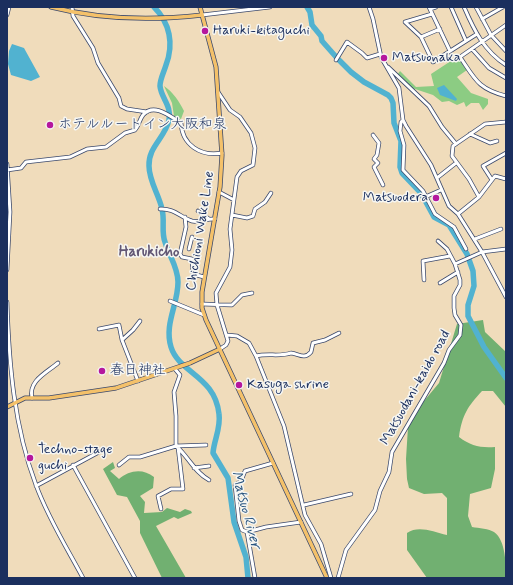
<!DOCTYPE html>
<html>
<head>
<meta charset="utf-8">
<style>
  body { margin:0 }
  #map { position:relative; width:513px; height:585px; overflow:hidden; background:#f0dcbb; font-family:Mynerve,sans-serif }
  canvas { display:block }
  .frame { position:absolute; inset:0; border:8px solid #1b2f5e; pointer-events:none }
</style>
</head>
<body>
<div id="map">
<canvas width="513" height="585"></canvas>
<div class="frame"></div>
</div>
<script>
const context = document.querySelector('canvas').getContext('2d');
context.lineJoin = 'round';
function paint(path, color) {
  context.fillStyle = color;
  context.fill(path, 'evenodd');
}
function stroke(path, color, width, dash) {
  context.strokeStyle = color;
  context.lineWidth = width;
  context.lineCap = dash ? 'butt' : 'round';
  context.setLineDash(dash || []);
  context.stroke(path);
}
function label(font, color, halo, rows, align = 'center') {
  context.font = font + ' Mynerve,"Klee One",sans-serif';
  context.lineWidth = 3;
  context.setLineDash([]);
  context.textBaseline = 'middle';
  context.strokeStyle = halo;
  context.fillStyle = color;
  for (const [text, x, y, turn = 0] of rows) {
    context.save();
    context.translate(x, y);
    context.rotate((+turn || 0) * Math.PI / 180);
    context.textAlign = isNaN(turn) ? turn : align;
    if (halo) context.strokeText(text, 0, 0);
    context.fillText(text, 0, 0);
    context.restore();
  }
}
const green = new Path2D(`
  M457 57 467 70 457 77 471 93 488 99V104L483 110 479 103H471L466 107 464 102 457 105 449 101 442 102 433 95 412 88 397 75 400 71 416 87 434 86 431 74Z
  M164 86C173 92 179 101 184 111L181 119 174 116 172 103Z`);
const forest = new Path2D(`
  M483 320 485 332 506 352V407L493 391H482C468 406 462 415 459 437 471 446 480 448 495 447V469L491 488 470 494 468 516 472 527C479 528 489 529 494 532 506 540 506 566 506 578H427L407 550V533C419 525 433 532 447 535V498L442 493 424 494 409 488 407 479 406 459 408 427 419 407 439 383 457 324Z
  M113 462 115 468 110 471 119 479C129 470 143 468 154 477L153 488 140 496 145 502 144 513 162 512 167 508 180 512 185 509 191 511 192 513 178 519 174 517 156 526 186 578H162L140 533V521L127 497 117 495 103 469Z`);
const water = new Path2D(`
  M12 44 24 48 40 77 31 81 11 75 8 64 9 51Z
  M444 85 457 99 456 101 440 95 437 88Z`);
const river = new Path2D(`
  M154 7C170 23 174 44 166 65 164 72 160 79 160 86 161 98 172 106 169 120 165 138 148 147 149 166 149 181 159 195 162 209 165 220 161 232 165 242 169 256 178 267 178 282 178 305 164 324 171 347 179 373 215 376 219 414 221 428 214 440 213 453L228 478 234 522 246 557 248 578
  M307 7 310 12 312 25 321 36 322 41 337 58 351 72 364 82 388 95 391 98 393 103 394 123 401 141 400 167 402 173 421 193 434 217 449 225 467 254 473 271 474 286 468 305V316L484 347 506 378`);
const minor = new Path2D(`
  M72 7 73 16 93 48 98 63 119 98 121 106 127 109 147 112
  M429 7 450 51
  M451 7 466 41
  M464 7C474 30 484 51 506 65
  M476 7 491 35 506 51
  M430 9 436 7
  M432 14 405 22 421 37 433 62 477 34
  M7 15 9 7
  M202 15 270 7
  M482 19 503 7
  M506 25 460 57C475 79 478 89 506 96
  M421 37 440 29
  M472 49 489 68 506 78
  M336 60 347 42 362 53 367 58 380 54
  M388 67 429 106 442 127 456 144
  M218 92 230 110 240 117 251 133 255 148 253 165 241 171 237 177 230 229 232 250 230 267 216 293 217 305 228 341 226 345 220 349
  M403 120 401 122 400 131 404 145 403 170 423 191 435 214 454 227 466 249
  M470 134 490 143 497 141
  M373 135 379 143 377 155 374 159 378 163 374 167 383 185
  M7 164 10 212 7 270
  M7 170 21 168 26 162 70 157 87 149 106 147 125 133 135 130C139 126 139 120 143 115 154 102 171 117 181 123 182 145 201 157 222 153
  M437 178 456 163
  M492 180 483 166 506 153
  M219 192 234 200
  M479 197 495 176 506 179
  M423 198 441 190
  M160 209C174 208 180 217 192 221 199 223 208 218 215 219
  M198 211 209 219
  M458 214 479 197 469 179 452 156 453 146 485 124 506 122
  M232 215 247 218 253 216 255 209 265 202 271 193
  M185 217 186 227 180 254 182 257 192 259 193 274 204 277
  M475 239 501 229
  M438 241 447 249 455 264
  M189 249 192 237
  M506 249 482 252 506 297
  M424 280 423 261 450 256
  M440 283 458 272
  M170 301 204 315
  M7 302C9 364 14 427 36 485 48 518 67 548 83 578
  M202 304 232 305 242 295 252 293
  M99 329 119 325 122 340
  M227 335 237 336 249 343 256 356 284 426 305 515 321 544 331 578
  M256 356C268 353 280 357 291 353 299 354 304 360 311 352L313 343 325 340 339 333
  M175 369 180 375 174 392 176 416V446C188 456 194 472 209 480
  M138 381 122 340 133 330 140 321
  M32 398C28 381 46 373 58 363
  M73 465 135 578
  M119 465 129 457H140L176 446 206 445
  M194 468 209 466
  M36 486 99 452
  M304 505 351 494
  M161 509 158 496 171 489H183L178 447
  M247 532 266 527 301 522
  M255 578 247 532 242 530 239 521 235 485 241 481 245 471 273 463
  M338 578 346 550 375 510 380 491 389 472 392 452 444 363 449 350 460 335 461 325 455 315 454 308V296L460 285V280L455 264 482 252 458 214 449 206 431 165 406 126 403 120 399 88 381 57 373 19 369 7`);
const major = new Path2D(`
  M51 7C102 20 150 21 202 15
  M200 7 216 67 222 155 220 187 202 292V308L206 320 327 578
  M7 407 25 398H49L116 388 190 363 220 349`);
const markers = [
  [205,31,4,"#b5179e"],
  [384,58,4,"#b5179e"],
  [50,125,4,"#b5179e"],
  [436,198,4,"#b5179e"],
  [102,371,4,"#b5179e"],
  [239,385,4,"#b5179e"],
  [30,458,4,"#b5179e"]
];
const poiNames = [
  ["Haruki-kitaguchi",213,31],
  ["Matsuonaka",392,58],
  ["ホテルルートイン大阪和泉",58,125],
  ["Matsuodera",428,198,"right"],
  ["春日神社",110,371],
  ["Kasuga shrine",247,385],
  ["Techno-stage",38,450],
  ["guchi",38,466]
];
const streetNames = [
  ["Chichioni Wake Line",201,231,-81],
  ["Matsuodani-kaido road",416,388,-61]
];
const neighbourhoodNames = [
  ["Harukicho",149,253]
];
const waterNames = [
  ["Matsuo River",245,510,75]
];
paint(green, '#8ccc83');
paint(forest, '#71b071');
paint(water, '#51b2d0');
stroke(river, '#51b2d0', 5.5);
stroke(minor, '#3b496c', 4.5);
stroke(major, '#3b496c', 5);
stroke(minor, '#fff', 3);
stroke(major, '#f4c16a', 3.5);
for (const [x, y, r, color] of markers) {
  const dot = new Path2D();
  dot.arc(x, y, r, 0, 2 * Math.PI);
  context.fillStyle = color;
  context.fill(dot);
  stroke(dot, '#f6f6f2', 1.5);
}
label('14px', '#1b2f5e', '#f6f6f2', poiNames, 'left');
label('14px', '#1b2f5e', '#f6f6f2', streetNames);
label('bold 15px', '#625774', '#f6f6f2', neighbourhoodNames);
label('italic 15px', '#2b5680', '#f6f6f2', waterNames);
</script>
</body>
</html>
